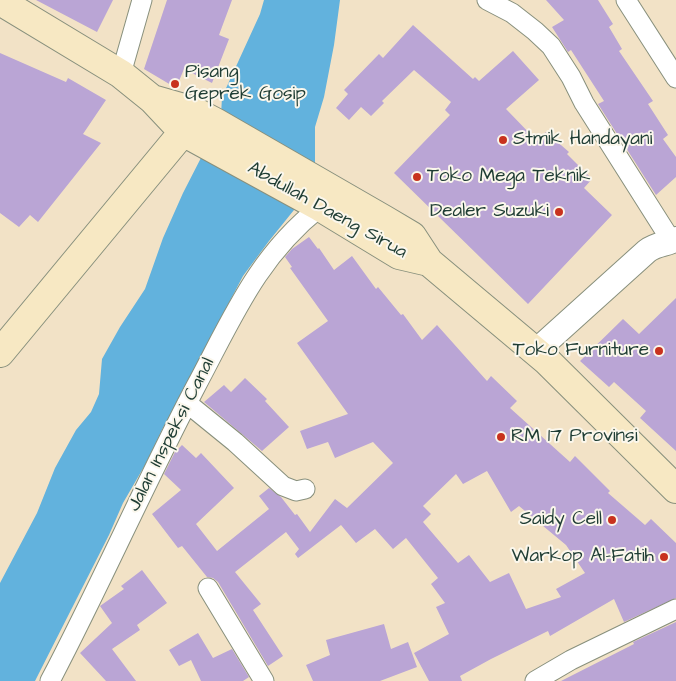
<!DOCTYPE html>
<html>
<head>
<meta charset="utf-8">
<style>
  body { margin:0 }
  canvas { display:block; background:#f2e2c6 }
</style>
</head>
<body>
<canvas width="676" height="681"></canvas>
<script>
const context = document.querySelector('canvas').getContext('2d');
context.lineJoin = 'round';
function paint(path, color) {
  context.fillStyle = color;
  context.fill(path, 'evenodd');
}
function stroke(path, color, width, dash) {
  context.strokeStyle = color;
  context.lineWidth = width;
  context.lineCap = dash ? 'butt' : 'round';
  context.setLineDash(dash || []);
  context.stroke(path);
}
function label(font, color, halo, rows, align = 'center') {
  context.font = font + ' "Architects Daughter",sans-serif';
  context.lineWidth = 4;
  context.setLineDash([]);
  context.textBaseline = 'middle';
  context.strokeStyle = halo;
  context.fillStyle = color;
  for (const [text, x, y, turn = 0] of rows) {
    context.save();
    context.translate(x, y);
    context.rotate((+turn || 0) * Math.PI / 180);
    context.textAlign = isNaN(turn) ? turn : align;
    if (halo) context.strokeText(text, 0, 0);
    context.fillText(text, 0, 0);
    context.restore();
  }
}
const water = new Path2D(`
  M264 0H340L334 45 324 97 315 127V170L221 116 222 97 260 14Z
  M204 152 298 205 269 241 243 276 162 430 145 465 123 503 109 535 35 681H0V583L37 513 55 468 76 430 91 412 99 394 102 359 120 327 145 289 163 238 183 193Z`);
const building = new Path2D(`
  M36 0H113L97 32Z
  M167 0H232L219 35 229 39 212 83 184 69 176 88 144 69Z
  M546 0H598L613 24 609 27 622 49 619 51 653 101 648 104 668 135 663 139 676 157V177L656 195 598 104 604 101 571 50 568 52 552 27 564 20Z
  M413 25 473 79 475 77 479 81 513 51 539 80 506 109 537 141 546 132 569 152 567 154 592 179 584 188 612 215 528 304 394 173 450 115 445 110 451 102 414 70 382 101 384 103 371 116 361 107 349 120 336 108 348 94 344 90 379 54 383 58Z
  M0 53 66 82 68 78 106 100 83 134 101 143 38 222 30 215 19 227 0 213Z
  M309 237 318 249 319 248 334 270 352 256 376 289 378 287 401 315 403 314 422 340 437 325 487 381 491 376 517 401 510 408 570 462 575 456 610 491 608 493 645 525 651 519 676 543V598L624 622 614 599 550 636 548 631 491 659 460 676 462 681H429L414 653 449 634 436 607 445 603 431 584 438 578 406 538 393 549 375 529 356 543 341 525 298 558 295 554 299 549 286 532 235 572 261 604 253 610 283 656 268 666 218 582 213 578 207 577 182 546 178 548 152 514 181 490 164 474 175 452 182 445 196 458 201 453 234 488 196 524 217 551 269 509 259 496 269 488 281 497 295 515 297 514 310 532 335 499 347 508 393 463 373 442 335 458 328 442 307 449 300 431 348 414 297 343 328 321 290 268 292 267 285 257 292 249ZM487 471 511 512 519 506 566 545 585 573 556 589 561 597 526 609 509 573 490 582 469 555 458 563 423 522 431 514 423 506 456 474 463 484Z
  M676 298V451L640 418 646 411 614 382 609 387 580 361 623 319 639 334Z
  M245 378 267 399 265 401 289 427 262 451 204 402 224 385 231 392Z
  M142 570 167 603 137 625 140 630 112 649 136 681H106L80 653 112 623 100 606 124 589 121 586Z
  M676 622V681H561L634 644 633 642Z
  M384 624 391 649 408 642 417 667 380 681H313L306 665 330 655 326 640Z
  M198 633 213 658 232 649 249 677 243 681H201L191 660 179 666 169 650Z`);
const minor = new Path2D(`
  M487 0 512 13 535 31 551 46 571 77 584 103 672 242
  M626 0 676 78
  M121 74 142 0
  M187 403 235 442 283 486 296 491 305 489
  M208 588 264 681
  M50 681C101 584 145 483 196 386 233 317 257 257 320 207
  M535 681 571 660 676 609`);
const tertiary = new Path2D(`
  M535 352 647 251C658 243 667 245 676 239`);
const secondary = new Path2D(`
  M0 1 121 74 152 99 183 132 320 207 399 255 429 262 547 361 676 489
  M152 99 194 111 215 122 385 220 412 236 429 262
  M0 353 183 132`);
const markers = [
  [175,84,5,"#c8321e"],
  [503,140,5,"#c8321e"],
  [417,177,5,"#c8321e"],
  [559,212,5,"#c8321e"],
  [659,351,5,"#c8321e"],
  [501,437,5,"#c8321e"],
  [612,520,5,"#c8321e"],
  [664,557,5,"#c8321e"]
];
const poiNames = [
  ["Pisang",185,73],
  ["Geprek Gosip",185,95],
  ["Stmik Handayani",513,140],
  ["Toko Mega Teknik",427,177],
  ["Dealer Suzuki",549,212,"right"],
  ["Toko Furniture",649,351,"right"],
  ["RM 17 Provinsi",511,437],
  ["Saidy Cell",602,520,"right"],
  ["Warkop Al-Fatih",654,557,"right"]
];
const streetNames = [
  ["Abdullah Daeng Sirua",327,211,29],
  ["Jalan Inspeksi Canal",172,435,-63]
];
paint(water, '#62b2dd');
paint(building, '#baa5d5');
stroke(minor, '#88907d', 21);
stroke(tertiary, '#88907d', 26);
stroke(secondary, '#88907d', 30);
stroke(minor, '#fff', 19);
stroke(tertiary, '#fff', 24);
stroke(secondary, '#f7e8c3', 28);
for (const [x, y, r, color] of markers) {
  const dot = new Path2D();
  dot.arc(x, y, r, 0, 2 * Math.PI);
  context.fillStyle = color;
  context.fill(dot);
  stroke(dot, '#fbf7ec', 2);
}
label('19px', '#1f3d34', '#fbf7ec', poiNames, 'left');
label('19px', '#1f3d34', '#fbf7ec', streetNames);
</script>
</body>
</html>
